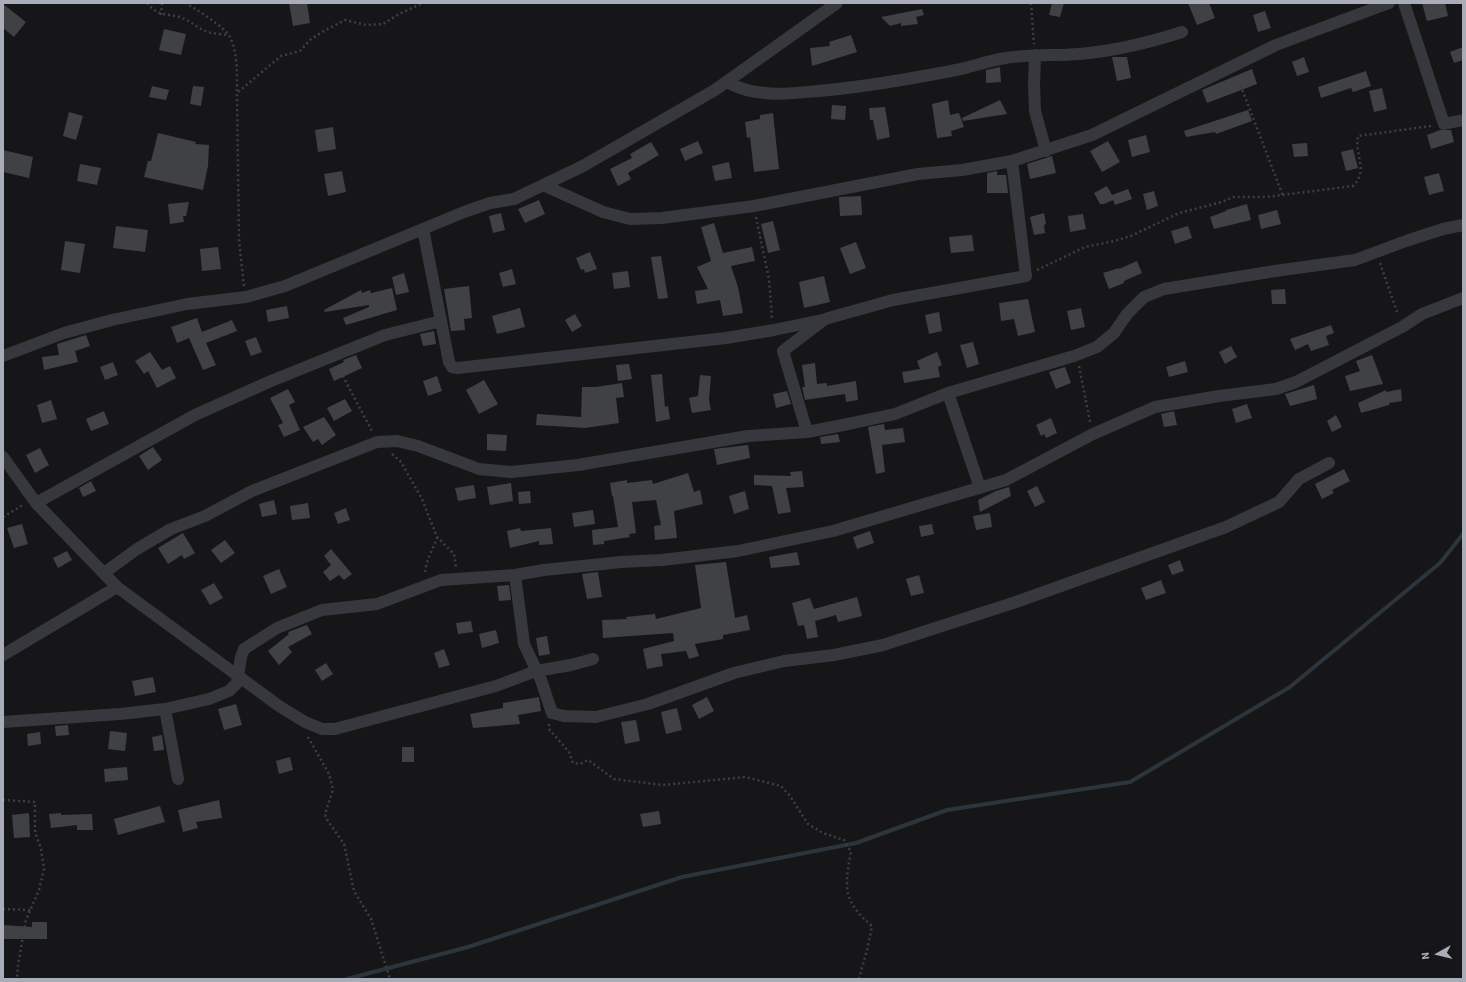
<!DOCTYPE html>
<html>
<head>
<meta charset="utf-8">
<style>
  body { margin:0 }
  #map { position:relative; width:1466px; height:982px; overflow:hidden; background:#161618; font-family:"Source Sans 3",sans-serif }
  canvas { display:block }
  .frame { position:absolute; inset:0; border:4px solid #a8adb8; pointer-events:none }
  .north { position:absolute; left:1418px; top:934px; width:40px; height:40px; -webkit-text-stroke:3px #111113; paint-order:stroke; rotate:262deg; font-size:11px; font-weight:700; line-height:16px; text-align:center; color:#a8adb8 }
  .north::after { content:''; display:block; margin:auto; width:14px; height:18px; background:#a8adb8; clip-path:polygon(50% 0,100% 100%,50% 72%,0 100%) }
</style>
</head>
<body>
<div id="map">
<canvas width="1466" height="982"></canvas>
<div class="frame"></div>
<div class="north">N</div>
</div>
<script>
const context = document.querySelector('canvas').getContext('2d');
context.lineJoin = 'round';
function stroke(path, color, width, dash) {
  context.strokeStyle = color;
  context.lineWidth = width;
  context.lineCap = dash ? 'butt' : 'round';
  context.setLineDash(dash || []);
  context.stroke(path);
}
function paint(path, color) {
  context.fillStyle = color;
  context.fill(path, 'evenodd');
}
const stream = new Path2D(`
  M347 979 468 947 682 877 856 843 947 810 1130 782 1290 687 1440 563 1463 534`);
const building = new Path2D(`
  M289 3H307L310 23 293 26Z
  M1052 3H1064L1060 17 1049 15Z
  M1188 3H1209L1215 18 1197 25Z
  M1422 3H1445L1448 16 1427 21Z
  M3 4 26 22 14 37 3 28Z
  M922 9 924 15 916 17 918 24 901 26V23L890 26 881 17Z
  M1265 11 1271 28 1258 32 1253 15Z
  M164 29 186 34 181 55 159 50Z
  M851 35 857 52 812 66 810 48 830 46 829 42Z
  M1463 47V60L1454 63 1450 52Z
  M1112 57H1127L1131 78 1117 81Z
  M1304 57 1309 72 1297 76 1292 62Z
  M1000 67 1001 82 986 83V70Z
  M1252 69 1257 84 1207 103 1202 90Z
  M1366 71 1371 86 1353 92 1351 88 1321 98 1318 87Z
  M152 86 169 90 166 100 149 97Z
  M193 86 204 87 201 106 190 104Z
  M1382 88 1387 109 1374 112 1369 91Z
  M948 100 950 115 959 113 964 127 951 131 952 136 937 138 932 104Z
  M1000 100 1007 114 963 121 962 118Z
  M832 105 846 106 845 120 831 119Z
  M885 107 890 137 877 140 873 120H870L869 108Z
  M1248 110 1252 121 1216 134 1215 132 1186 137 1184 131Z
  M69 112 83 116 76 140 63 136Z
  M773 113 779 169 754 172 750 137 747 138 745 122 760 119V115Z
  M333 127 336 149 318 152 315 130Z
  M1440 130H1451L1454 142 1431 149 1427 135Z
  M158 133 196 142 195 144 209 145 208 166 203 190 144 177 148 161H151Z
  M1146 135 1150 152 1132 157 1128 140Z
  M698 141 703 153 685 161 680 149Z
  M1108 141 1120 162 1102 172 1090 151Z
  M651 142 659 155 628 173 631 179 618 186 610 169 632 158 630 154Z
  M1307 143 1308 156 1294 157 1292 144Z
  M1353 149 1358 168 1346 171 1341 152Z
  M3 150 33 157 29 178 3 172Z
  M1052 156 1056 173 1030 179 1027 164Z
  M729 162 732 178 715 181 712 166Z
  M80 164 101 168 97 185 77 181Z
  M342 171 346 192 328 196 324 174Z
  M997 171V175H1006L1008 193H987V173Z
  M1439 173 1444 191 1429 195 1424 177Z
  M1107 186 1112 195 1128 189 1132 199 1115 205 1113 200 1104 204H1100L1094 193Z
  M1154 191 1158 206 1147 210 1143 194Z
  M861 196 862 215 840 216 839 197Z
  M539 200 545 214 525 223 518 209Z
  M189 202 186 216H183L184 222 170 224 168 204Z
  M1247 204 1251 220 1214 229 1210 217 1226 211V210Z
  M1277 210 1281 224 1261 229 1258 215Z
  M501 213 505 230 493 233 489 216Z
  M1044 213 1046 224 1044 225 1045 233 1034 235 1030 217Z
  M1083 214 1086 229 1070 232 1068 216Z
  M773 221 780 250 768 253 761 224Z
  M714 223 723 253 752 247 755 261 731 266 738 287 743 313 723 316 720 300 697 304 695 291 708 289 697 267 711 261 701 227Z
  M116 226 148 230 145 252 113 248Z
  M1188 226 1192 238 1175 244 1171 231Z
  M972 235 974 251 951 253 949 237Z
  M65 241 85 244 80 273 61 270Z
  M856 242 866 268 850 274 840 248Z
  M218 247 221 269 202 271 200 249Z
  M590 252 597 269 585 273 584 269 581 270 576 258Z
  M661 256 668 298 658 299 651 257Z
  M1137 261 1142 273 1124 281V283L1109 289 1103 273 1119 268V269Z
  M512 269 516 284 503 287 499 273Z
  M628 271 630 287 614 289 612 273Z
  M404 273 409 292 396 295 392 277Z
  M824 276 830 302 804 308 799 282Z
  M469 286 472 318 464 319 465 330 451 331 444 289Z
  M392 288 397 310 346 325 343 318 369 307V305L325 312 324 310 361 290 362 293 370 290 371 293Z
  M1285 289 1286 304H1272L1271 290Z
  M1028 299 1035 332 1018 336 1014 319 1001 321 999 303Z
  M287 306 289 318 268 322 266 310Z
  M520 308 525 327 497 334 492 316Z
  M1081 308 1085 327 1071 330 1067 311Z
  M939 312 942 331 929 334 925 315Z
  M575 314 582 326 572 332 565 320Z
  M197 318 202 332 232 320 237 331 206 343 216 365 203 370 189 338 177 343 171 327Z
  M1331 325 1334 333 1326 336 1329 345 1311 351 1308 344 1295 350 1290 339Z
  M434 331 436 344 423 346 420 334Z
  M86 335 90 346 75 351 78 362 44 370 42 357 59 355 57 344Z
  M256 337 262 352 251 356 245 341Z
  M973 342 979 364 967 368 960 345Z
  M1231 346 1237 357 1225 364 1219 352Z
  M150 352 162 370 170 366 176 378 157 388 148 371 144 374 135 361Z
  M937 352 942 365 938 367 940 377 904 383 902 372 920 369 917 361Z
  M356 355 362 368 334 381 329 369 344 362 343 360Z
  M1372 355 1383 384 1350 391 1345 376 1360 371 1356 361Z
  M1185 361 1188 372 1169 377 1166 367Z
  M113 362 118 375 105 380 100 367Z
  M815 363 817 384 827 383V386L856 381 858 400 846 402 845 394 805 400 802 387H805L802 365Z
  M629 364 632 379 618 381 616 365Z
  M1065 367 1071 383 1056 389 1049 372Z
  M662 374 665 407 668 406 670 419 656 422 651 375Z
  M700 375 711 376 709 400 711 410 692 413 689 398 698 396Z
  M437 376 442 391 428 396 423 381Z
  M484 380 498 404 479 414 466 390Z
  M622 383 624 397 616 398 619 423 585 428 536 425 537 414 581 417 582 387H596Z
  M1314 385 1317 399 1290 406 1285 394Z
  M288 389 295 402 289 405 300 430 284 437 278 425 283 423 270 398Z
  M1401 389 1402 401 1389 403V405L1361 413 1358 403 1386 390V392Z
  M787 391 791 404 776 408 773 394Z
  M345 399 352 411 334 421 327 408Z
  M51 400 57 419 42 423 37 405Z
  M1247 404 1252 418 1236 423 1232 409Z
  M104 411 109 424 91 431 86 419Z
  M1174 411 1177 425 1164 427 1161 414Z
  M1336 415 1342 427 1332 432 1327 421Z
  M324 417 336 435 322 445 318 439 313 442 303 427Z
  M1051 418 1057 433 1046 438 1044 434 1041 436 1036 425Z
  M884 424 885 430 903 428 905 442 882 445 885 472 876 474 868 427Z
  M487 434 507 435 506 451 487 450Z
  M838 434 840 442 821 444 820 437Z
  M748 445 750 458 717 465 714 449Z
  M153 447 162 460 148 470 139 456Z
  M40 448 49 465 35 473 26 455Z
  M1344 469 1350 481 1332 490 1334 493 1322 499 1315 484Z
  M802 471 804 487 786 488 791 512 778 514 772 486 754 485V475L791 476 790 472Z
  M688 473 694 492 700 490 703 504 674 511 677 538 655 540 654 526 661 525 656 500 632 502 636 533 629 534 630 537 604 541V544L593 545 592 530 618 527 613 496H612L610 483 627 480V483L652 480 653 484Z
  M91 481 96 491 83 497 79 488Z
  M511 483 513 501 490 505 487 487Z
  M474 485 476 498 458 501 455 488Z
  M1037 486 1045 502 1035 507 1027 491Z
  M1009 487 1011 496 980 512 978 500 996 491Z
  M530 491 531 503 519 504 518 492Z
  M745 491 749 509 734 514 729 496Z
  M274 500 277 514 262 517 259 504Z
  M308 503 310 518 292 520 290 506Z
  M346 508 350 520 338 524 334 513Z
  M593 510 595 524 574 527 572 513Z
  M990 513 992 527 976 530 973 516Z
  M22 524 28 544 14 548 7 528Z
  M932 524 934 534 921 537 919 526Z
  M520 528 521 531 551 528 553 544 539 545V541L510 548 507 531Z
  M870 531 874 543 857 549 853 537Z
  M183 533 195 553 184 559 182 555 168 564 158 548Z
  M225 540 235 553 221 563 211 550Z
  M331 549 352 574 344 580 339 575 330 581 323 572 331 565 324 556Z
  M67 551 72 560 58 568 53 558Z
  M797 552 800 565 771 568 769 557Z
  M1180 560 1184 571 1172 575 1168 565Z
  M726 562 735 618 747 615 750 630 723 635V639L695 644 699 656 689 659 686 651 661 654 663 666 647 669 643 649 674 641 673 633 603 638 602 620 627 619 626 617 655 614 656 619 701 608 695 565Z
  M279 569 287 587 271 594 263 576Z
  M598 572 602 597 587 599 582 574Z
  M919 575 924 593 911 596 906 579Z
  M1161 580 1166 593 1146 600 1141 588Z
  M214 583 223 598 210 605 201 590Z
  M509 585 511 600 499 601 497 586Z
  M857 597 862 616 838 622 836 615 815 621 818 637 807 639 804 625 798 626 792 603 810 598 814 609Z
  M471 621 473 632 458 634 456 623Z
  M307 625 312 634 288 647 292 652 279 665 268 651 289 634 288 632Z
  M496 630 499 643 482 648 479 634Z
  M547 636 550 654 539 656 536 638Z
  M444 649 450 665 439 668 434 653Z
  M326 663 333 674 322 681 315 670Z
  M153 677 156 692 135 696 132 681Z
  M539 697 541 711 518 715 520 724 473 728 470 714 503 708V703Z
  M707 697 714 711 699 719 692 705Z
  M236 704 242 725 224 730 218 709Z
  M677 708 682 730 666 734 661 712Z
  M636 720 640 741 625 744 621 722Z
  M68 725 69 735 56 736 55 726Z
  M110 731 127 733 125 751 108 749Z
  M40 732 41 744 28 746 27 734Z
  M162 735 164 750 154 751 152 737Z
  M402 747H414V762H402Z
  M290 757 293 770 279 774 276 761Z
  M127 767 128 780 105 782 104 769Z
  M219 800 222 818 196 822 198 828 183 832 178 810Z
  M160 806 165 822 118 835 114 819Z
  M659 811 661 824 643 827 640 814Z
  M29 813 30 837 14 838 12 815Z
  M61 813V815L92 814 93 830H77V825L51 828 49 814Z
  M32 922H47V939H3V925L32 927Z`);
const path = new Path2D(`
  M147 3C159 17 164 13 180 17 189 20 196 27 205 31 212 34 222 34 229 35
  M185 3C195 8 226 28 230 37 238 54 237 75 237 93
  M1031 3 1034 44
  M161 15 162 3
  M1237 76 1283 196
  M756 217 769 279 772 318
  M1380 263 1398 315
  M1037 270 1085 247 1114 241 1131 236 1179 213 1222 202 1233 197H1266L1353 186C1369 171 1354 154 1358 136L1431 126
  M244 286 239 241 237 93 281 56 300 51 310 40 322 32 345 20 366 25 383 24 401 13 423 3
  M1079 366 1090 422
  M338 367 372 431
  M392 454 401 462 422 499 437 537 454 554 456 568
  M3 517 23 505
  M425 572C426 561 433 549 437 538
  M549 724V729L569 752 573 763 580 764 588 760 614 779 663 785 745 777 781 786 790 796 808 824 823 833 844 840 851 852C844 888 843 901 872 926L868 946 859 979
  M308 737 329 774 333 789 325 814 326 818 344 844 354 891 371 919 390 979
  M3 800 35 802V832L41 849 44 869 39 890 26 920 18 965 17 979
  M3 909 31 910`);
const street = new Path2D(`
  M1404 3 1444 124 1463 120
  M1035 55 1034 85 1035 111 1046 151
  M727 82C755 98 787 94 818 91 864 87 910 79 956 70 971 67 985 62 1000 59 1026 54 1052 56 1079 54 1114 51 1148 43 1182 32
  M543 185 603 212 630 219 662 218 754 206 918 174 962 170 1012 161 1092 135 1276 45 1389 3
  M441 321 449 362 452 367 458 368 726 338 774 330 822 320
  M3 356 64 333 112 320 187 304 246 297 285 286 464 212 490 203 514 199 583 166 715 90 837 3
  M948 393 980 488
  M807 432 783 351 825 319 893 300 1026 276 1012 161
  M3 457 36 503 117 587 279 706 305 722 322 729H335L496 686 536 671 571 665 593 659
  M36 503 195 415 271 381 385 335 441 321 423 229
  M104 573 137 549 171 529 205 516 252 491 377 442 397 441 418 446 479 469 511 472 578 465 748 436 807 432 843 425 895 414 948 393 1074 356 1097 347 1114 333 1127 314 1144 297 1164 289 1275 271 1355 260 1406 241 1443 229 1463 225
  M515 575 524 644 541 680 552 713 564 716 596 717 648 704 734 673 784 661 834 655 883 645 1016 602 1226 527 1279 502 1299 479 1329 463
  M3 655 117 587
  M165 709 178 779
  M3 722 120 714 165 709 209 699 229 691 237 683 241 657 244 649 277 628 322 610 377 604 441 580 515 575 544 570 621 562 662 560 738 551 833 531 1006 480 1093 434 1155 407 1219 396 1276 389 1296 382 1402 327 1422 314 1463 298`);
stroke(stream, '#2c353c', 4);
paint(building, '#404145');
stroke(path, '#3d3f44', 2.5, [2, 3]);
stroke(street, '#37383d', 12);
</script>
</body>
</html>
